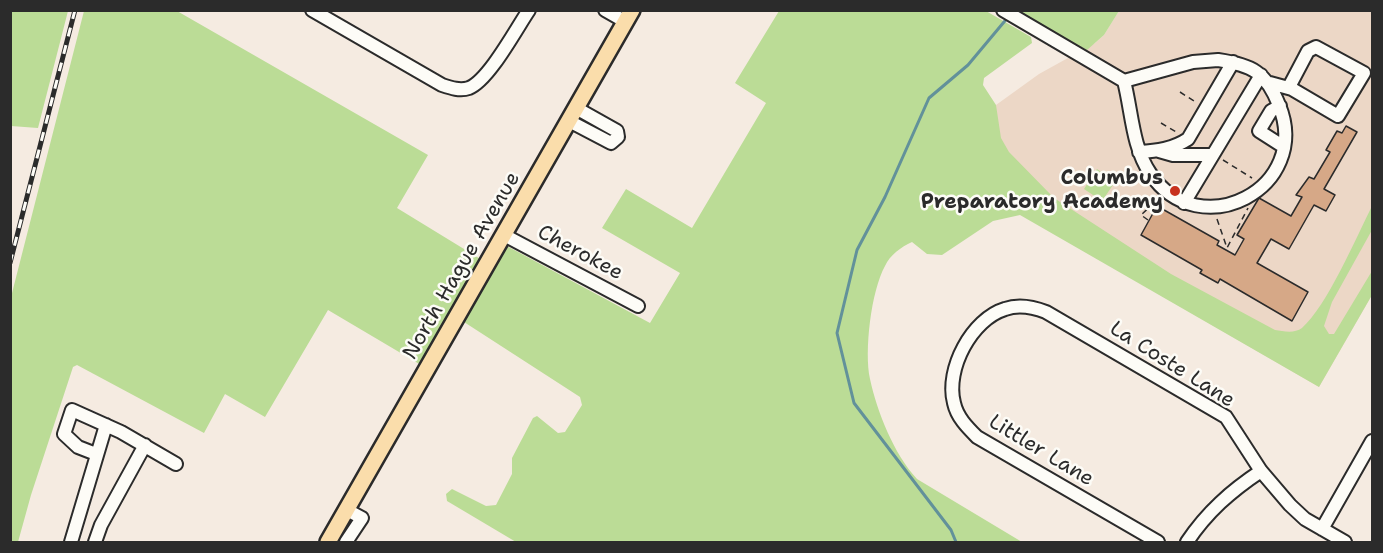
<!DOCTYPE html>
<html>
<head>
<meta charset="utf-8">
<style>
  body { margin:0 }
  #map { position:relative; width:1383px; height:553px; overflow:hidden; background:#f5ebe1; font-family:"Shantell Sans",sans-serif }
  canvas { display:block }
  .frame { position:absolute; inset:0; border:12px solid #2b2b2b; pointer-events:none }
</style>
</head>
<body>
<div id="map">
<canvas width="1383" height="553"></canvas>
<div class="frame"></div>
</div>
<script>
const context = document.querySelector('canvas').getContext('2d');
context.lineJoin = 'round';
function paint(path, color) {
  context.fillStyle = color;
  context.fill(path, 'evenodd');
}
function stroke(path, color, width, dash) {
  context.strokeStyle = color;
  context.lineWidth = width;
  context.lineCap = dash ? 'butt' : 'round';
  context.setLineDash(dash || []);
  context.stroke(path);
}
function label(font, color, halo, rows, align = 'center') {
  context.font = font + ' "Shantell Sans",sans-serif';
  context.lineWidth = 5;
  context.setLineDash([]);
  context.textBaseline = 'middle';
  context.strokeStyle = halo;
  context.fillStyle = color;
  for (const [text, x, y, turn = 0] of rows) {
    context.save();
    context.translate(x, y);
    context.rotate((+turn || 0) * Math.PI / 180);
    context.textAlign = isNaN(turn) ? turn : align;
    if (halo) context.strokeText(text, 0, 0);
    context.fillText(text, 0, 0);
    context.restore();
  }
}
const built = new Path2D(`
  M1119 11H1372V295L1319 387 936 165 975 122 996 105 1039 74 1095 43 1104 35Z`);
const green = new Path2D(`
  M10 11H68L38 128 11 126Z
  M84 11H177L428 155 397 208 482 260 421 365 328 310 265 417 225 394 204 433 77 365 73 367 31 495 18 542H11V297Z
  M779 11H986L1031 37 1032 43 984 78 983 85 996 105 1001 138 1009 152 1054 198 1171 274 1275 330C1283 331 1294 334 1302 328 1327 306 1356 238 1372 206V230L1332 302 1324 326 1329 334H1334L1372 271V295L1319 387 1020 215 993 221 942 255 927 254 912 242C901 247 890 255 885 266 871 291 864 352 870 379 877 412 894 454 917 479L1022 542H516L447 501 446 494 452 489 486 506 496 505 512 474V458L533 418 537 416 558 433 565 432 582 405 580 397 464 322 491 266 505 245 650 323 680 273 602 228 626 189 692 228 766 103 735 83Z
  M1015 11H1119L1104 35 1087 50Z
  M1097 169 1115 182 1102 201 1084 189Z`);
const stream = new Path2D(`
  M956 542 951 530 854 403 837 333 857 250 885 197 929 98 968 65 1009 16`);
const building = new Path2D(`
  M1346 126 1357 132 1324 189 1335 195 1326 211 1314 205 1289 249 1271 239 1257 263 1308 292 1292 321 1220 279 1218 283 1200 273 1202 270 1141 235 1157 206 1219 241 1217 245 1235 255 1244 239 1237 235 1259 198 1291 216 1302 197 1296 195 1309 177 1314 179 1330 152 1326 150 1337 131 1342 133Z`);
const path = new Path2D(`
  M1180 92 1197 103
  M1161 123 1178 133
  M1223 160 1252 178
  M1217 219 1227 248 1248 208
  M1148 220 1141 215 1158 199`);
const minor = new Path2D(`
  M312 10 442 85C451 88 460 91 469 88 489 80 516 29 529 10
  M605 10 626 22
  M1003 10 1124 81
  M1218 60C1252 65 1266 72 1279 105 1313 188 1199 247 1150 173 1132 146 1132 112 1124 81L1193 62Z
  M1270 83 1292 89 1338 116 1364 73 1316 47 1308 51 1289 87
  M1280 106 1271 111 1259 131 1284 147
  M569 121 611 143 618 137 617 131 576 108
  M1159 151 1173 155H1212
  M1139 152C1157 151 1173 149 1188 139L1233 62
  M1184 203 1261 75
  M504 235 638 306
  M96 454 78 447 64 434 72 410 121 432 176 464
  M1322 529 1372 441
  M71 542 106 425
  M95 542 101 525 145 445
  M346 542 362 518 347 510
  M1158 542 977 437C967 427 957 417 954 403 945 369 972 319 1005 309 1019 304 1033 307 1046 312L1226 417 1261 471 1290 505 1305 519 1345 542
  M1187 542C1207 512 1231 491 1261 471`);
const major = new Path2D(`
  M328 542 632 10`);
const rail = new Path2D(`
  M10 263 75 10`);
const markers = [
  [1175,191,6,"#c8321e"]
];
const poiNames = [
  ["Columbus",1163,179],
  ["Preparatory Academy",1163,203]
];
const streetNames = [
  ["Cherokee",580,253,28],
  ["North Hague Avenue",462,266,-60],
  ["La Coste Lane",1172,365,32],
  ["Littler Lane",1041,451,31]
];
paint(built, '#ecd7c6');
paint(green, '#bbdc96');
stroke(stream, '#62919a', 3);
paint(building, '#d6a887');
stroke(building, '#2b2b2b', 1.5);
stroke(minor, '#2b2b2b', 16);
stroke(major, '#2b2b2b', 20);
stroke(path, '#2b2b2b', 1.5, [6, 4.5]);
stroke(minor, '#fdfcf7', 12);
stroke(major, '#faddab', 15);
stroke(rail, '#2b2b2b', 5);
stroke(rail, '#fdfcf7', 3, [9]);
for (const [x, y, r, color] of markers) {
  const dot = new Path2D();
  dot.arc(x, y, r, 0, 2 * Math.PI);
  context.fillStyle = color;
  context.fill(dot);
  stroke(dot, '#fdfcf7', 2);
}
label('bold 21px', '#2b2b2b', '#fdfcf7', poiNames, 'right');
label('21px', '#2b2b2b', '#fdfcf7', streetNames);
</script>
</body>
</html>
